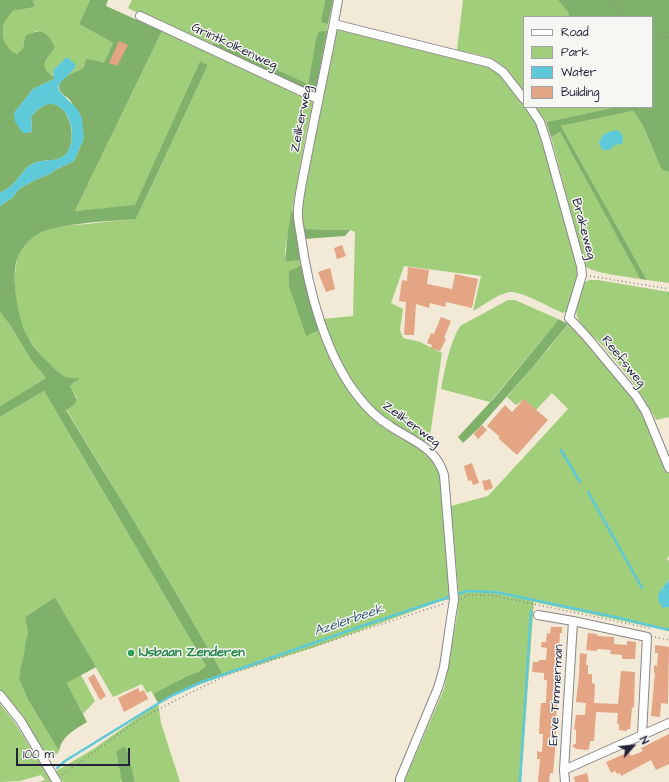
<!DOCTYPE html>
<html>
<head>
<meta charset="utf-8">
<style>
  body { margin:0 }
  #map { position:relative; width:669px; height:782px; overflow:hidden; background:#f3e9d7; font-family:"Architects Daughter",sans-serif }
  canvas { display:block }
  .legend { position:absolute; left:523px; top:16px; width:130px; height:92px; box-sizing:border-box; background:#f6f6f2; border:1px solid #a1a1a9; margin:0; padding:5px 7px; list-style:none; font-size:12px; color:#22223b }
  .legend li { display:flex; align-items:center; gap:8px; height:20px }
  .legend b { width:20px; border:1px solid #a1a1a9 }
  .north { position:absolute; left:613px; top:726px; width:40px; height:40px; -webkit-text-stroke:3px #f6f6f2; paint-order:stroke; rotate:63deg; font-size:11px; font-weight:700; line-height:16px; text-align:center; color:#22223b }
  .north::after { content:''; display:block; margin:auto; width:14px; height:18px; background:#22223b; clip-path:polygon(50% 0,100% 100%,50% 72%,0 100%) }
  .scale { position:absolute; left:16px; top:748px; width:114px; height:18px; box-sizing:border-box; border:2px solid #22223b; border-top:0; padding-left:5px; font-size:12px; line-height:14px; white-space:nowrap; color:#22223b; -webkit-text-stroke:3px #f6f6f2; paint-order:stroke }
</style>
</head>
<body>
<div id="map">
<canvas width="669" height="782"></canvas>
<ul class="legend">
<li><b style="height:5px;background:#fff"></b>Road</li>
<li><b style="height:11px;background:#a1ce7b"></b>Park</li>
<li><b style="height:11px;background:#5ec9d8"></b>Water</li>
<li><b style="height:11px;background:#e3a583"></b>Building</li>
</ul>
<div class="north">N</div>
<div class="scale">100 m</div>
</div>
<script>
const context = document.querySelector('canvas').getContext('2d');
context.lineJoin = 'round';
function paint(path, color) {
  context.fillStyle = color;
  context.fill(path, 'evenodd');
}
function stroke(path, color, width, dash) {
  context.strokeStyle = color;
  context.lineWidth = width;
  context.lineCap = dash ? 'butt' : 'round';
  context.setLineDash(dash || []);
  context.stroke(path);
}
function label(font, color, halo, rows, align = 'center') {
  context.font = font + ' "Architects Daughter",sans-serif';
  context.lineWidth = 3;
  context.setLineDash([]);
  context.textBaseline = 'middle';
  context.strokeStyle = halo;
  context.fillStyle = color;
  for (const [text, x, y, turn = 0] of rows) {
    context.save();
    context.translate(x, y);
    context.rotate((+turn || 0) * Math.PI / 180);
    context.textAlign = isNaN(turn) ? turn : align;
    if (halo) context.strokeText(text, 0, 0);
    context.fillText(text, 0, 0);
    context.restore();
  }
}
const green = new Path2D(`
  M33 0H90L79 24 113 43 104 64 94 60 83 65V68L64 78 74 69 76 65 53 70 54 77C38 66 46 60 55 48L36 31 25 36 23 48 17 54C4 48 0 34 5 21 7 18 11 14 13 11L35 7Z
  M132 0H325L321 20 322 23 328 24 327 31H322L316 38 308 84 216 40 213 46 159 24 128 8Z
  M463 0H558L568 12 569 17H524V92C516 82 510 71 499 63 490 56 469 53 457 50Z
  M340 30 493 68 500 74 524 105V107L526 108 538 126 577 266 578 279 568 311 563 313C551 308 522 291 510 292 499 293 483 306 473 311L481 276 404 266 391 303 403 309 400 330 403 338 420 342 442 353 430 436 424 442C413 434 402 431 392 423 355 395 339 361 323 319L353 316 355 232 350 230 303 229 301 215 305 180 335 31Z
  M162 31 313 102 306 133 285 250V260L287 262 300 260 301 265 291 270 306 335 319 330C332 365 357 408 387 430 401 441 419 445 432 457 436 460 438 468 440 473L451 599 441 601 315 647 223 676 219 667 136 524 66 409 74 405 77 398 71 389 70 386 76 382C72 380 69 379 65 377 54 371 34 348 28 337 16 318 12 282 17 260 18 253 31 238 37 234 53 226 71 225 88 224 104 222 120 220 136 219L208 65 200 61 135 206 75 211Z
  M535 107H616L546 122Z
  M633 111C647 128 652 150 662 170L669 172V283L647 280 561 126Z
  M560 132 640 279C629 277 592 273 585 266L551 137Z
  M589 280H598L669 292V417L656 420C643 393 622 368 603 346 595 337 580 327 577 316 574 306 581 292 584 283Z
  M508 300H515L558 319 555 324 490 402 441 389C445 368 449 345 460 326Z
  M0 312 10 325 31 360 46 378 0 406Z
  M568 324 574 327 609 364 645 415 669 472V556L667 559 669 561V580L661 589 663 608 669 607V631L534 602 521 782H404L444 689 457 616 459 598 451 506 488 496 568 409 552 393 535 411 523 400 516 405 507 397 550 347Z
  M44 391 206 666 198 672 189 675 153 694 151 691 147 693 142 684 113 697 55 597 25 617 28 633 25 643 24 654 20 669 19 679 28 700 59 751 58 753 50 757 44 754 0 692V417Z
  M81 675 95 701 83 714 67 683Z
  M158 703 161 723 180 782H135L129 755 116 752 122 781 119 782H63L56 771 92 750Z
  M0 704 13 720 52 782H39L45 780 41 775 20 781 0 782Z`);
const forest = new Path2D(`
  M0 0H33L35 7 13 11C11 14 7 18 5 21 0 34 4 48 17 54L23 48 25 36C41 27 49 33 55 48 46 60 38 66 54 77V79L33 89 14 113 23 133H28L32 131 31 117C59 80 81 130 68 151 60 164 46 158 34 163 24 167 19 179 11 186 7 189 3 191 0 193Z
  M90 0H108L106 6 162 31 75 211 135 205 200 61 208 65 136 219C114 221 51 223 35 236 28 241 21 250 18 257 10 273 18 322 28 337 33 347 41 355 49 363 60 374 64 380 80 378L70 386 77 400 74 405 66 410 136 524 219 667 223 676 189 688 158 703 153 694 189 675 198 672 206 666 44 391 0 417V406L46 378 31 360 10 325 0 312V206L12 198 19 189 35 180 50 174 55 170 74 161 84 138C81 129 75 107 70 100 65 95 56 92 60 83 63 75 76 73 83 68L86 59 94 60 104 63 113 43 79 24Z
  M325 0H333L328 24 322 23 321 20Z
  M558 0H669V172L662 170C652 150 647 128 633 111L561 126 647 280 640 279 560 132 551 137 546 122 616 107H652V17H569L568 12Z
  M322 31H327L315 94 213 46 215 40 308 84 316 38 319 32Z
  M292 208 300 260 287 262 285 260 288 231Z
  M303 229 350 230 345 236 304 239Z
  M301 265 319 330 306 336 289 286V271Z
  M558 319 568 324 532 368 478 429 463 443 458 437 495 397 555 324Z
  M55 597 96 667 67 683 87 722C74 730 62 736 59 751L28 700 19 679 20 669 24 654 25 643 28 633 25 617Z
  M123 747 126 748 129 755 135 782H122L116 752Z`);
const water = new Path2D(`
  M67 57 76 65 74 69 60 83 58 88 60 92 77 109 82 118 84 138 74 161 55 170 50 174 35 180 19 189 12 198 0 206V193C3 191 7 189 11 186 19 179 24 167 34 163 46 158 60 164 68 151 82 129 58 81 31 117L32 131 28 133H23L15 122 14 113 33 89 54 79 53 70Z
  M617 130C623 134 624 137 622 144L615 145 609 150H603L599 143C602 133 608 132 617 130Z
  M669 580V607L663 608C653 595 660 591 669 580Z`);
const stream = new Path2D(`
  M561 450 580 482
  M588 492 642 588
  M57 768 65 761 159 703 173 695 202 682 365 625 467 591 495 592 615 617 669 630
  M520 782 531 611`);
const building = new Path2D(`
  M119 41 128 45 117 66 109 63Z
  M342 245 346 256 337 259 334 248Z
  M408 267 429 270 427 284 452 289 455 274 478 279 472 308 446 302 445 307 430 303 429 308 416 304 414 335H404L406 302 399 301 402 280 407 281Z
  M330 268 335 289 326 292 318 272Z
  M441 317 451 321 444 338 446 339 440 351 431 348 432 345 427 343 431 333 434 334Z
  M524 399 548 420 517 455 498 438 500 437 487 426 505 405 512 412Z
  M482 425 487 430 478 439 474 434Z
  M472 463 479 483 473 485 471 480 468 481 464 466Z
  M490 479 493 488 485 491 482 481Z
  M551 627H562V633H560L559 652H561L560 662 555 661V673H560L555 731H556V736L557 738 556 740 553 773H550L549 782H538L540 759H537V751L542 752 543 734H539L540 715 541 703H546L547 680H544V673L532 672 533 662H539V660H546L547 648 541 647 542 642H546L547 633 550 634Z
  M588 633 597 634V636L614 637V644L627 645V641L636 642 635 659H622V655L610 654 611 650 597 649V651L586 650Z
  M655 645 669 647 668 704 661 703 660 717 651 716 655 673H654V665L657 666 658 653H655Z
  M580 653 587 654 586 665H588V674H592V683L595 684 594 703 618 704 621 671 635 672 634 707 632 708 630 729H627V731L619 730V724H617L618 713 596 712 594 741H590L589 749 586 750 576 749 572 746 576 743V730L574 729 576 715H585L586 703 576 702 579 676Z
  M94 674 106 696 100 700 88 678Z
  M138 688 140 692 144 690 148 699 124 712 118 698Z
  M669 734V764L656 770 651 760 621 776 620 773 617 774 615 771 611 773 606 762 629 752 631 756 643 751 641 748Z
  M587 773 589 782H575L574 777Z`);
const path = new Path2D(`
  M611 0 624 17
  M652 33 669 38
  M590 276 669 289
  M461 599 468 595H490L649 628V629
  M655 637 669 640
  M62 775 137 721 176 700 227 675 446 603`);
const minor = new Path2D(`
  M338 0C329 52 317 104 307 157 304 174 299 193 298 210 297 219 300 229 301 237 308 288 325 354 357 395 366 407 377 418 390 426 412 441 436 447 444 475L454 600 452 612 444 667 438 688 400 779V782
  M140 16 318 99
  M334 24 490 63 503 72 524 99
  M530 107 540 122 546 140 581 266 582 275 569 318 586 336 636 396 646 412 669 468
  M538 615 573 621
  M0 695 20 720 57 782
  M564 770 573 621 647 637 642 735
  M565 782 564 770 669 723`);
const markers = [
  [131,653,4,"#2e9e5b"]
];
const streetNames = [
  ["Grintkolkenweg",234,47,25],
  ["Zeilkerweg",302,119,-79],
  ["Brakeweg",583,229,75],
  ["Reefsweg",623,362,51],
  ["Zeilkerweg",411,425,36],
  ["Erve Timmerman",557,695,-87]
];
const leisureNames = [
  ["IJsbaan Zenderen",139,653]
];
const waterNames = [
  ["Azelerbeek",349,621,-19]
];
paint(green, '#a1ce7b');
paint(forest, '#80b16b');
paint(water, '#5ec9d8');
stroke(stream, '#5ec9d8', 2.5);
paint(building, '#e3a583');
stroke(minor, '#8a8689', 10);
stroke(path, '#8a8689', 1.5, [1, 3]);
stroke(minor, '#fff', 8);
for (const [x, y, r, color] of markers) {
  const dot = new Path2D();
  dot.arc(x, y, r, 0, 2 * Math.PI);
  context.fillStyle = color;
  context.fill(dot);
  stroke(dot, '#f6f6f2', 1.5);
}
label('13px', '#22223b', '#f6f6f2', streetNames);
label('bold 13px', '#27864d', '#f6f6f2', leisureNames, 'left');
label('italic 14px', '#375c72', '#f6f6f2', waterNames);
</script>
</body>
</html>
